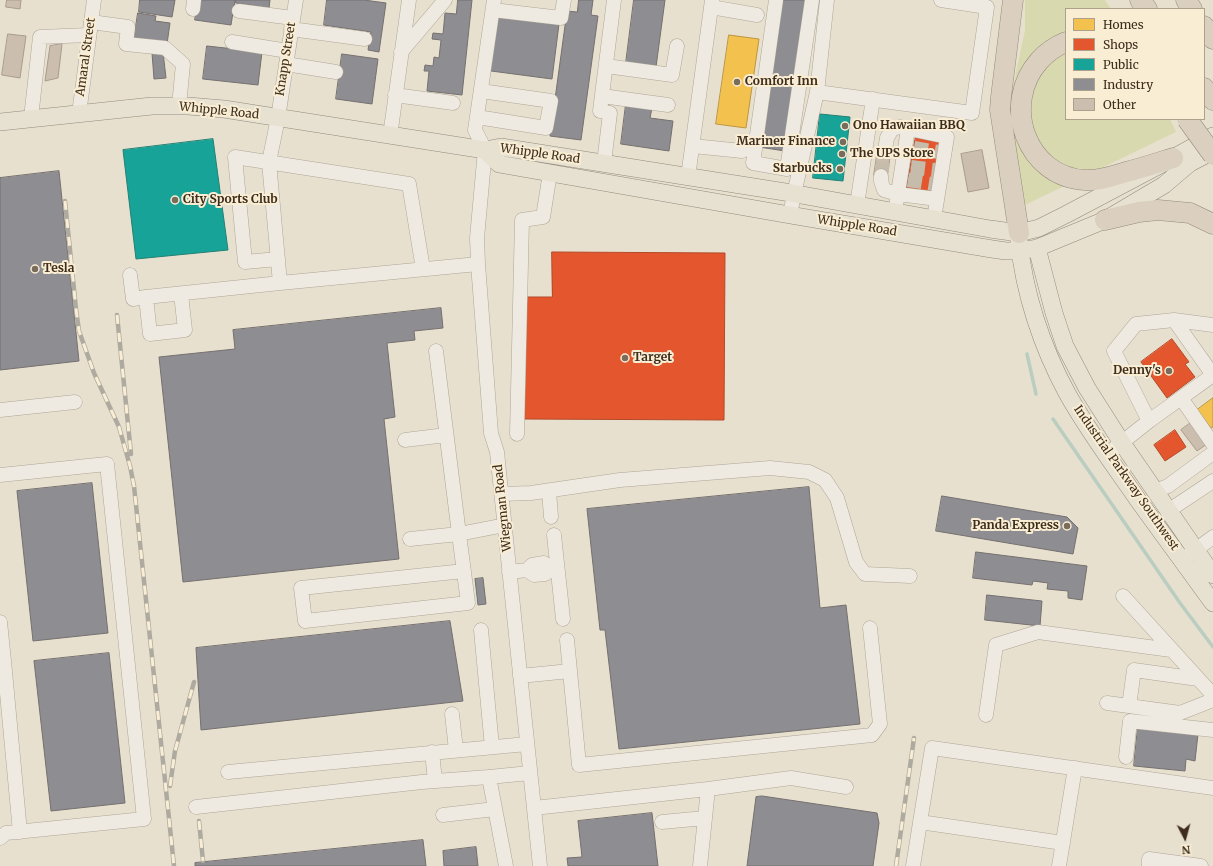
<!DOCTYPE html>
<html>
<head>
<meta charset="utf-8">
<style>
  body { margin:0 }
  #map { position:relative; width:1213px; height:866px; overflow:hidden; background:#e8e0ce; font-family:Merriweather,serif }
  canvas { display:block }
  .legend { position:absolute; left:1065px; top:8px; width:140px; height:112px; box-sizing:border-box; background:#f9eed4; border:1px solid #aea18b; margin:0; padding:5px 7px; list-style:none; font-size:12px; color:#3e2d1d }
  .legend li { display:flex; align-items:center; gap:8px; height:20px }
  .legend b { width:20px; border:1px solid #aea18b }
  .north { position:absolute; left:1165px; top:818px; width:40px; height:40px; -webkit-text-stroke:3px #f9eed4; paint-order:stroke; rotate:174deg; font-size:11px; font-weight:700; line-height:16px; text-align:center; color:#3e2d1d }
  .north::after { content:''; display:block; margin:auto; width:14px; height:18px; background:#3e2d1d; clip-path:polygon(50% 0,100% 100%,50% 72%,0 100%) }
</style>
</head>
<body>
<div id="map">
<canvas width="1213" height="866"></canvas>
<ul class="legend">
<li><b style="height:11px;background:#f2c14e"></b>Homes</li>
<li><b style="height:11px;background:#e4572e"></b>Shops</li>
<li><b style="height:11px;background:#17a398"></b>Public</li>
<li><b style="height:11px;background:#8d8d92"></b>Industry</li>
<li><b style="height:11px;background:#ccbeae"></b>Other</li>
</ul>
<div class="north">N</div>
</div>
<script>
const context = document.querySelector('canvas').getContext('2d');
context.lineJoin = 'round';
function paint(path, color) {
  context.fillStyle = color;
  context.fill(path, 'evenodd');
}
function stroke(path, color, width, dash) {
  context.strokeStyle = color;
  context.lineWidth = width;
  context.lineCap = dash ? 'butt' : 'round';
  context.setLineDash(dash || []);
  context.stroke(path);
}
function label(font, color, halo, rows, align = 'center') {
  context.font = font + ' Merriweather,serif';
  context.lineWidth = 4;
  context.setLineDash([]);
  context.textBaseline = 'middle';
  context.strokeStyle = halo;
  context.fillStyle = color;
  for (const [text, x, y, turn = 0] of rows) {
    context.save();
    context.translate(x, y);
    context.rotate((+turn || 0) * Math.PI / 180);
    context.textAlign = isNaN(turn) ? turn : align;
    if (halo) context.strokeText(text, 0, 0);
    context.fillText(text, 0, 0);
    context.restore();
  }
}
const green = new Path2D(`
  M1025 0H1105L1111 9H1066V119H1170L1176 132 1025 205 1008 110 1025 30Z`);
const homes = new Path2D(`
  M729 35 759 39 746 128 716 124Z
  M1213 398V427L1211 428 1197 410Z`);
const shops = new Path2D(`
  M916 136 940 140 930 196 906 192Z
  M552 252 725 253 724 420 524 419 525 297H552Z
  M1172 339 1189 362 1185 364 1195 377 1167 398 1141 362Z
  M1175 430 1186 447 1165 461 1154 445Z`);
const public = new Path2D(`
  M820 114 850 117 843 181 813 178Z
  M213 139 228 250 136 259 123 150Z`);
const industry = new Path2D(`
  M140 0H175L172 17 139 12Z
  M198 0H235L231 25 195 20Z
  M236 0H270L269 8 236 3Z
  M327 0H364L386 3 379 52 368 50 371 32 324 25Z
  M458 0H472L462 95 427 91 429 71H424L425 65 433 66 434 57 439 58 441 40 432 39 433 33 443 34 445 13 456 14Z
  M579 0H593L591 15 598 16 581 140 550 136 567 11 577 12Z
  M634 0H665L656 67 626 63Z
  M780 0H806L785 151 759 147Z
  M138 13 156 16 155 21 170 23 167 44 134 40Z
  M498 16 559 24 552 79 491 71Z
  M207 46 262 52 258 85 203 79Z
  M163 52 166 78 154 79 152 53Z
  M342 54 378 59 372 104 336 99Z
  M626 104 652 108 650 118 673 121 669 151 621 144Z
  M59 171 79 361 0 370V178Z
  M441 308 443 328 414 331 415 340 387 343 395 417 384 419 399 559 183 582 159 357 235 349 233 330Z
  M92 483 108 633 33 641 17 491Z
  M809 487 820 608 846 605 860 724 619 749 605 630H600L587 509Z
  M942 496 1067 517 1078 528 1073 554 936 531Z
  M976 552 1087 566 1082 600 1068 598V591L1047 589 1048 583 1033 581 1032 585 973 578Z
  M483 578 486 604 478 605 475 579Z
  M987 595 1042 601 1040 626 985 620Z
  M450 621 463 701 201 730 196 648Z
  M109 653 125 803 51 811 34 661Z
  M1138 727 1198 734 1195 761 1186 759 1185 771 1134 766Z
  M762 796 877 813 879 823 873 866H747L756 797Z
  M652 813 658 866H568L567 858 582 857 578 821Z
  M423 840 426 866H195V863Z
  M476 847 478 866H444L443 851Z`);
const stream = new Path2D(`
  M1027 354 1036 394
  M1053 419 1180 603 1213 647`);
const building = new Path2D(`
  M7 0H21L20 9 6 7Z
  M8 34 26 36 20 78 2 75Z
  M62 44 58 78 45 81 50 46Z
  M878 149 891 151 887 177 874 175Z
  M982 150 989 188 968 192 961 154Z
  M1192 422 1207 444 1197 451 1181 430Z`);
const minorTunnel = new Path2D(`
  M914 148 938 152
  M911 167 935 170
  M881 176 885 150
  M908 180 933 184`);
const minor = new Path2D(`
  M494 0 475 130 485 150 477 238 478 264 491 433 497 452 540 866
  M776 0 753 163 787 169 812 0
  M711 7 757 15
  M193 9 194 0
  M493 10 561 18 564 0
  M239 11 293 18
  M91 22 128 27 126 44 165 48 183 64 179 106
  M291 29 365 39
  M232 42 288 51
  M401 52 445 0
  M286 64 336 72
  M606 66 672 75 677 46
  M817 92 972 113 987 7 941 0
  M395 95 453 103
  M602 96 668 105
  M79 114 94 0
  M477 117 546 128 551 101 481 91
  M31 118 40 37 89 35
  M390 136 409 0
  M693 146 742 151
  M885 150 887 138 892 129 900 127 947 137 934 219
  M604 163 610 113 600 111 614 0
  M881 176V181L884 190 898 194 937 199
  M688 177 712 0
  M857 205 873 99
  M895 212 908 129
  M790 215 794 194 817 92 827 0
  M278 259 245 262 235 157 409 184 423 269
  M130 275 133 299 146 297
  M280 283 478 264
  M181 294 185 330 150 334 146 297 280 283 269 162 278 118 296 0
  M1174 320 1213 325
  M436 351 459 534 505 525
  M1181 398 1213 444
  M0 410 75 402
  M517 434 522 220 543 217 550 173
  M405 440 446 435
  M1106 455 1149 421 1114 351 1136 324 1174 320 1213 375 1149 421
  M0 475 107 464 144 819 6 833 0 838
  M549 491 551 517
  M1155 491 1168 486 1213 453
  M502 494 531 493 620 480 770 468 809 472 825 480 837 498 856 562 865 574 910 576
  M1168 511 1213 481
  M554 535 563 619
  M410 539 459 534 468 603 305 621 301 588 464 571
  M1182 560 1213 537
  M527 570 534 575 545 574 552 569 557 568
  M509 572 527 570 532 565 544 563 552 569
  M1123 596 1213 695
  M0 622 4 661 0 662
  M481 630 492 747
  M567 640 570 671
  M4 661 20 832
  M520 676 570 671 579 765 872 735 880 724 870 628
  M1107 703 1180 713 1213 700
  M1129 706 1134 670 1198 679
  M452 714 456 750
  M986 715 996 645 1038 632 1171 650
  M432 752 435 781
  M1126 757 1130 721 1213 730
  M228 772 527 744
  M196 807 422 782 489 777
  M534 808 708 789
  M443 815 495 809
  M662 822 705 818
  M920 822 1063 843
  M506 866 489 777 530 773
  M700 866 708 789 791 778 846 787
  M913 866 932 748 1213 788
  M1059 866 1075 768
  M1149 866V859L1201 866`);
const major = new Path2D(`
  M0 122 152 106H188L224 109 485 150 501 147 785 192 990 229 1019 233 1039 228 1067 214 1173 158 1213 136
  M485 150 499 164 790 215 992 249 1006 251H1020L1037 248 1105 220 1164 185 1190 163 1213 151
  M1019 241C1024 293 1042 347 1067 393 1088 431 1114 465 1138 500 1163 534 1188 569 1213 603
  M1037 248 1054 313 1065 346 1087 388 1122 443 1213 575`);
const highway = new Path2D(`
  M1013 0 1001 97 1000 110 1019 233
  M1140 0 1147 9
  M1186 0 1192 9
  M1204 26 1213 39
  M1066 42C1056 46 1046 53 1039 61 1001 104 1026 177 1085 180 1099 181 1113 176 1126 172 1142 168 1157 163 1173 158
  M1204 88 1213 100
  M1105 220 1139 212 1158 210 1190 213 1213 224`);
const rail = new Path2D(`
  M65 201 76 309 79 331 94 373 119 427 130 466 134 486 174 866
  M117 315 131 454
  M170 786 175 751 194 682
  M199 821 203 861
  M896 866 914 738`);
const highwayBridge = new Path2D(`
  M1187 119 1213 155`);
const markers = [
  [737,82,4,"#7a6c5b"],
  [845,126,4,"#7a6c5b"],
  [843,142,4,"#7a6c5b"],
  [842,154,4,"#7a6c5b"],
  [840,169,4,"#7a6c5b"],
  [175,200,4,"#7a6c5b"],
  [35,269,4,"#7a6c5b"],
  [625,358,4,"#7a6c5b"],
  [1169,371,4,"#7a6c5b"],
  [1067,526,4,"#7a6c5b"]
];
const streetNames = [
  ["Amaral Street",86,57,-82],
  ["Knapp Street",286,59,-81],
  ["Whipple Road",219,111,6],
  ["Whipple Road",540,154,8],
  ["Whipple Road",857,226,9],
  ["Industrial Parkway Southwest",1126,478,55],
  ["Wiegman Road",503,508,-96]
];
const poiNames = [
  ["Comfort Inn",745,82],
  ["Ono Hawaiian BBQ",853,126],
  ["Mariner Finance",835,142,"right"],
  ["The UPS Store",850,154],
  ["Starbucks",832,169,"right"],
  ["City Sports Club",183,200],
  ["Tesla",43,269],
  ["Target",633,358],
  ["Denny's",1161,371,"right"],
  ["Panda Express",1059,526,"right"]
];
paint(green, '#d9d9af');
paint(homes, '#f2c14e');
stroke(homes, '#bc953f', 1);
paint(shops, '#e4572e');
stroke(shops, '#b24a29', 1);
paint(public, '#17a398');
stroke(public, '#238073', 1);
paint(industry, '#8d8d92');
stroke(industry, '#75706f', 1);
stroke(stream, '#bacdc1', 3.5);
paint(building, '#ccbeae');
stroke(building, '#a99b8d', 1);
stroke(minorTunnel, '#c6bcab', 14, [14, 7]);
stroke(minor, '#ada597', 15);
stroke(major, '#938a7e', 18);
stroke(highway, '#938a7e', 21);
stroke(minor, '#efeae1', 14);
stroke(major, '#e7e1d1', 17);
stroke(highway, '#dbd0bf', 20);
stroke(rail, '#afaaa0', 4.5);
stroke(rail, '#f9eed4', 3, [9]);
stroke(highwayBridge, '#938a7e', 21, []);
stroke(highwayBridge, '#dbd0bf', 20);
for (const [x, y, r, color] of markers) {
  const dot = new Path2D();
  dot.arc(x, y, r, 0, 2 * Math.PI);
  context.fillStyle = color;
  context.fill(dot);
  stroke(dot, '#f9eed4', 1.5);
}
label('12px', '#3e2d1d', '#f9eed4', streetNames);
label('bold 12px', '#3e2d1d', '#f9eed4', poiNames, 'left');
</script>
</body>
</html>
